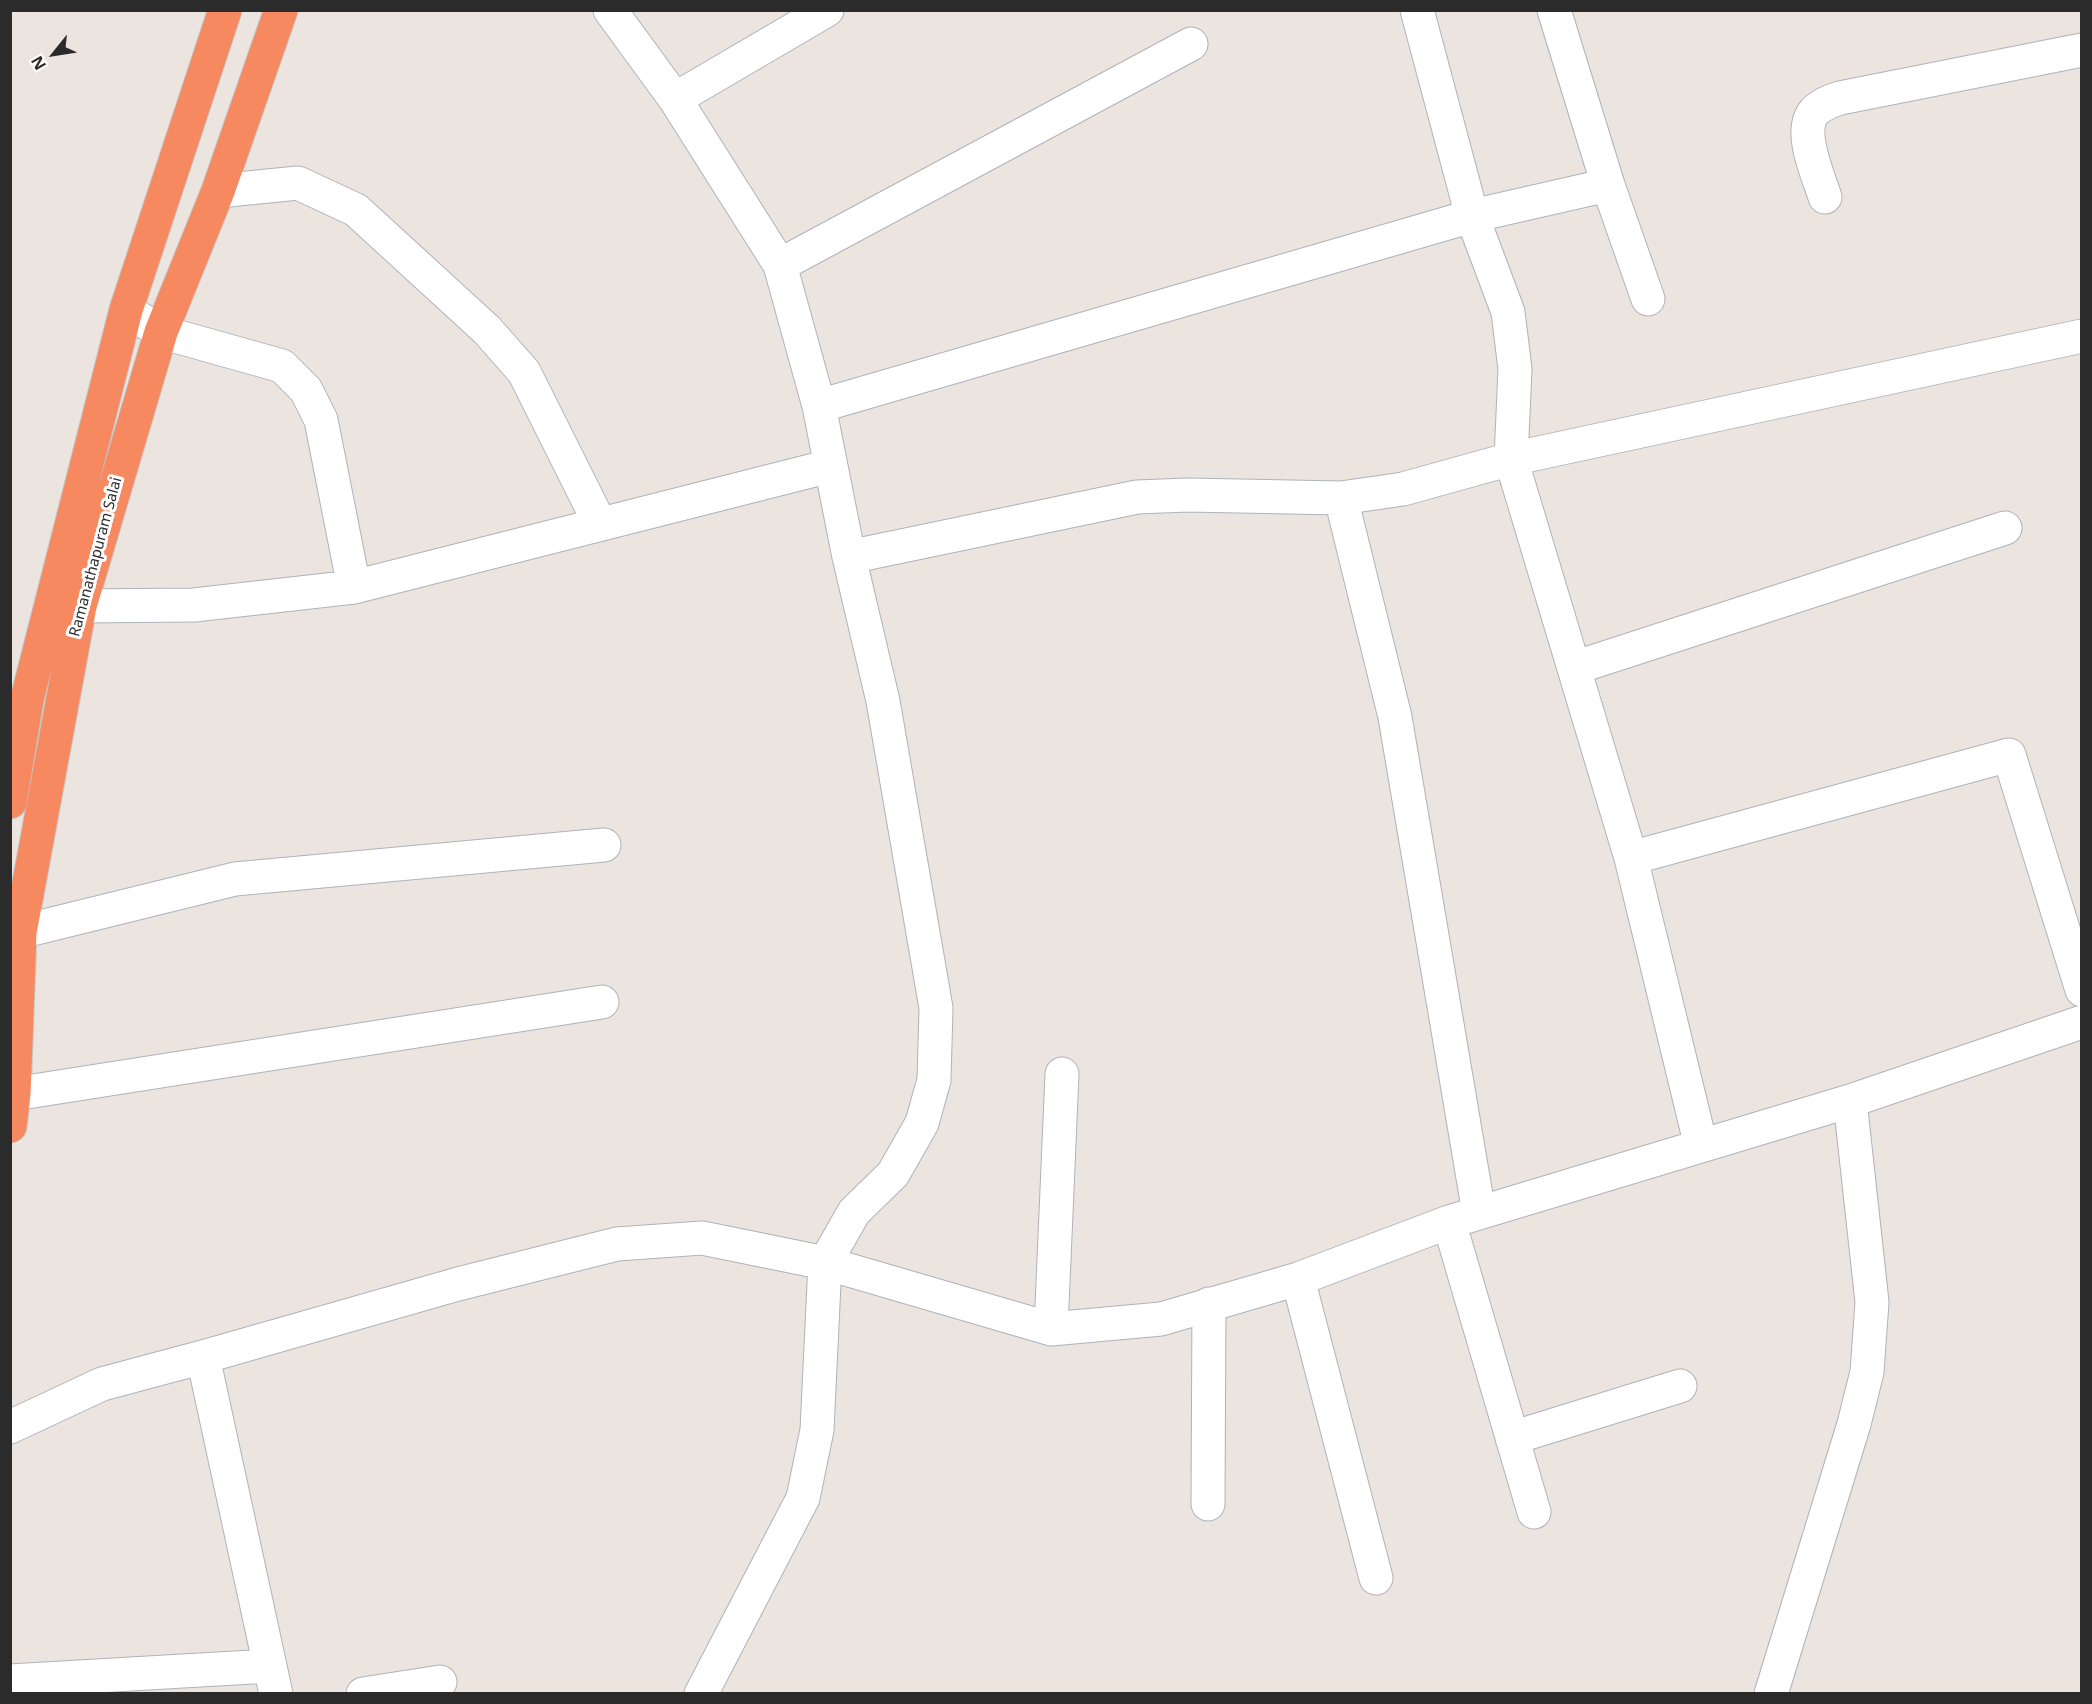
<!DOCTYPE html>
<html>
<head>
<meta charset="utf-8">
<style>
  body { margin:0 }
  #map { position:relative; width:2092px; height:1704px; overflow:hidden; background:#ece4de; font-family:"Noto Sans",sans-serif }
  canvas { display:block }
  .frame { position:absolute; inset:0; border:12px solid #2b2b2b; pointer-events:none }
  .north { position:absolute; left:24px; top:24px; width:60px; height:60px; -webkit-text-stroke:4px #fff; paint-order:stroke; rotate:240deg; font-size:16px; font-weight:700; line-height:24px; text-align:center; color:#2b2b2b }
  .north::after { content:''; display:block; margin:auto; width:21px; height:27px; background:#2b2b2b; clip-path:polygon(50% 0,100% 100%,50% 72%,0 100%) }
</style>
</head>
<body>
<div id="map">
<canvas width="2092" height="1704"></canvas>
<div class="frame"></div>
<div class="north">N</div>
</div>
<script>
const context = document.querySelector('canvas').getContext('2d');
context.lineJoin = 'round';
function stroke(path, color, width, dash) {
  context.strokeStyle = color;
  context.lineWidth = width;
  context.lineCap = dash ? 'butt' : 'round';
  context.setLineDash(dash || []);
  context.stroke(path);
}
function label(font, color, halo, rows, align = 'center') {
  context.font = font + ' "Noto Sans",sans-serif';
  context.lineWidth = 6;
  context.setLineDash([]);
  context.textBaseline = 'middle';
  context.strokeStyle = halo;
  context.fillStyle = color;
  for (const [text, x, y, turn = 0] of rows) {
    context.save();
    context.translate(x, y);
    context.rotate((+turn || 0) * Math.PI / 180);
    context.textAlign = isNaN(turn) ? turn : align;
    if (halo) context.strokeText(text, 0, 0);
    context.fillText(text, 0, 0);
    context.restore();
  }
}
const minor = new Path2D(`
  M610 10 675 99 780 265 819 406 849 557 883 701 936 1008 934 1080 922 1123 893 1174 854 1212 825 1263 817 1430 803 1498 701 1694
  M1417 10 1472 216 1508 312 1515 369 1511 459 1631 858 1701 1146
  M675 99 827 10
  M1608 185 1648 299
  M218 191 298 183 356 210 487 330 524 372 600 524
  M1825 197C1818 175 1797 130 1815 111 1822 104 1831 101 1840 98L2082 50
  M780 265 1191 44
  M126 310 161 332 282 366 306 390 321 420 354 587
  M819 406 1472 216 1608 185 1554 10
  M1341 498 1395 717 1479 1213
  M849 557 1137 497 1188 495 1341 498 1403 489 1511 459 2082 336
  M80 606 194 605 354 587 830 466
  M1574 668 2005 528
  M1631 858 2009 755 2082 990
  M20 932 235 879 604 845
  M14 1094 602 1002
  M1449 1222 1534 1512
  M1298 1279 1376 1578
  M1051 1329 1062 1074
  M203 1357 276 1694
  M10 1427 102 1384 203 1357 458 1284 617 1244 702 1238 825 1263 1051 1329 1161 1319 1298 1279 1449 1222 1850 1101 2082 1022
  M1512 1438 1680 1386
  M1208 1504 1209 1304
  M10 1681 269 1666
  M363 1694 440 1682
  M1771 1694 1854 1424 1867 1372 1872 1302 1850 1101`);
const highway = new Path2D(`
  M10 802 27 699 126 310 225 10
  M10 1126 14 1094 20 932 80 606 161 332 218 191 281 10`);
const streetNames = [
  ["Ramanathapuram Salai",96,557,-75]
];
stroke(minor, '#aeb3bb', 35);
stroke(highway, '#c4c4c4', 35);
stroke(minor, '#fff', 33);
stroke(highway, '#f68960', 33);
label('15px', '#2b2b2b', '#fff', streetNames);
</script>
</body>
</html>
